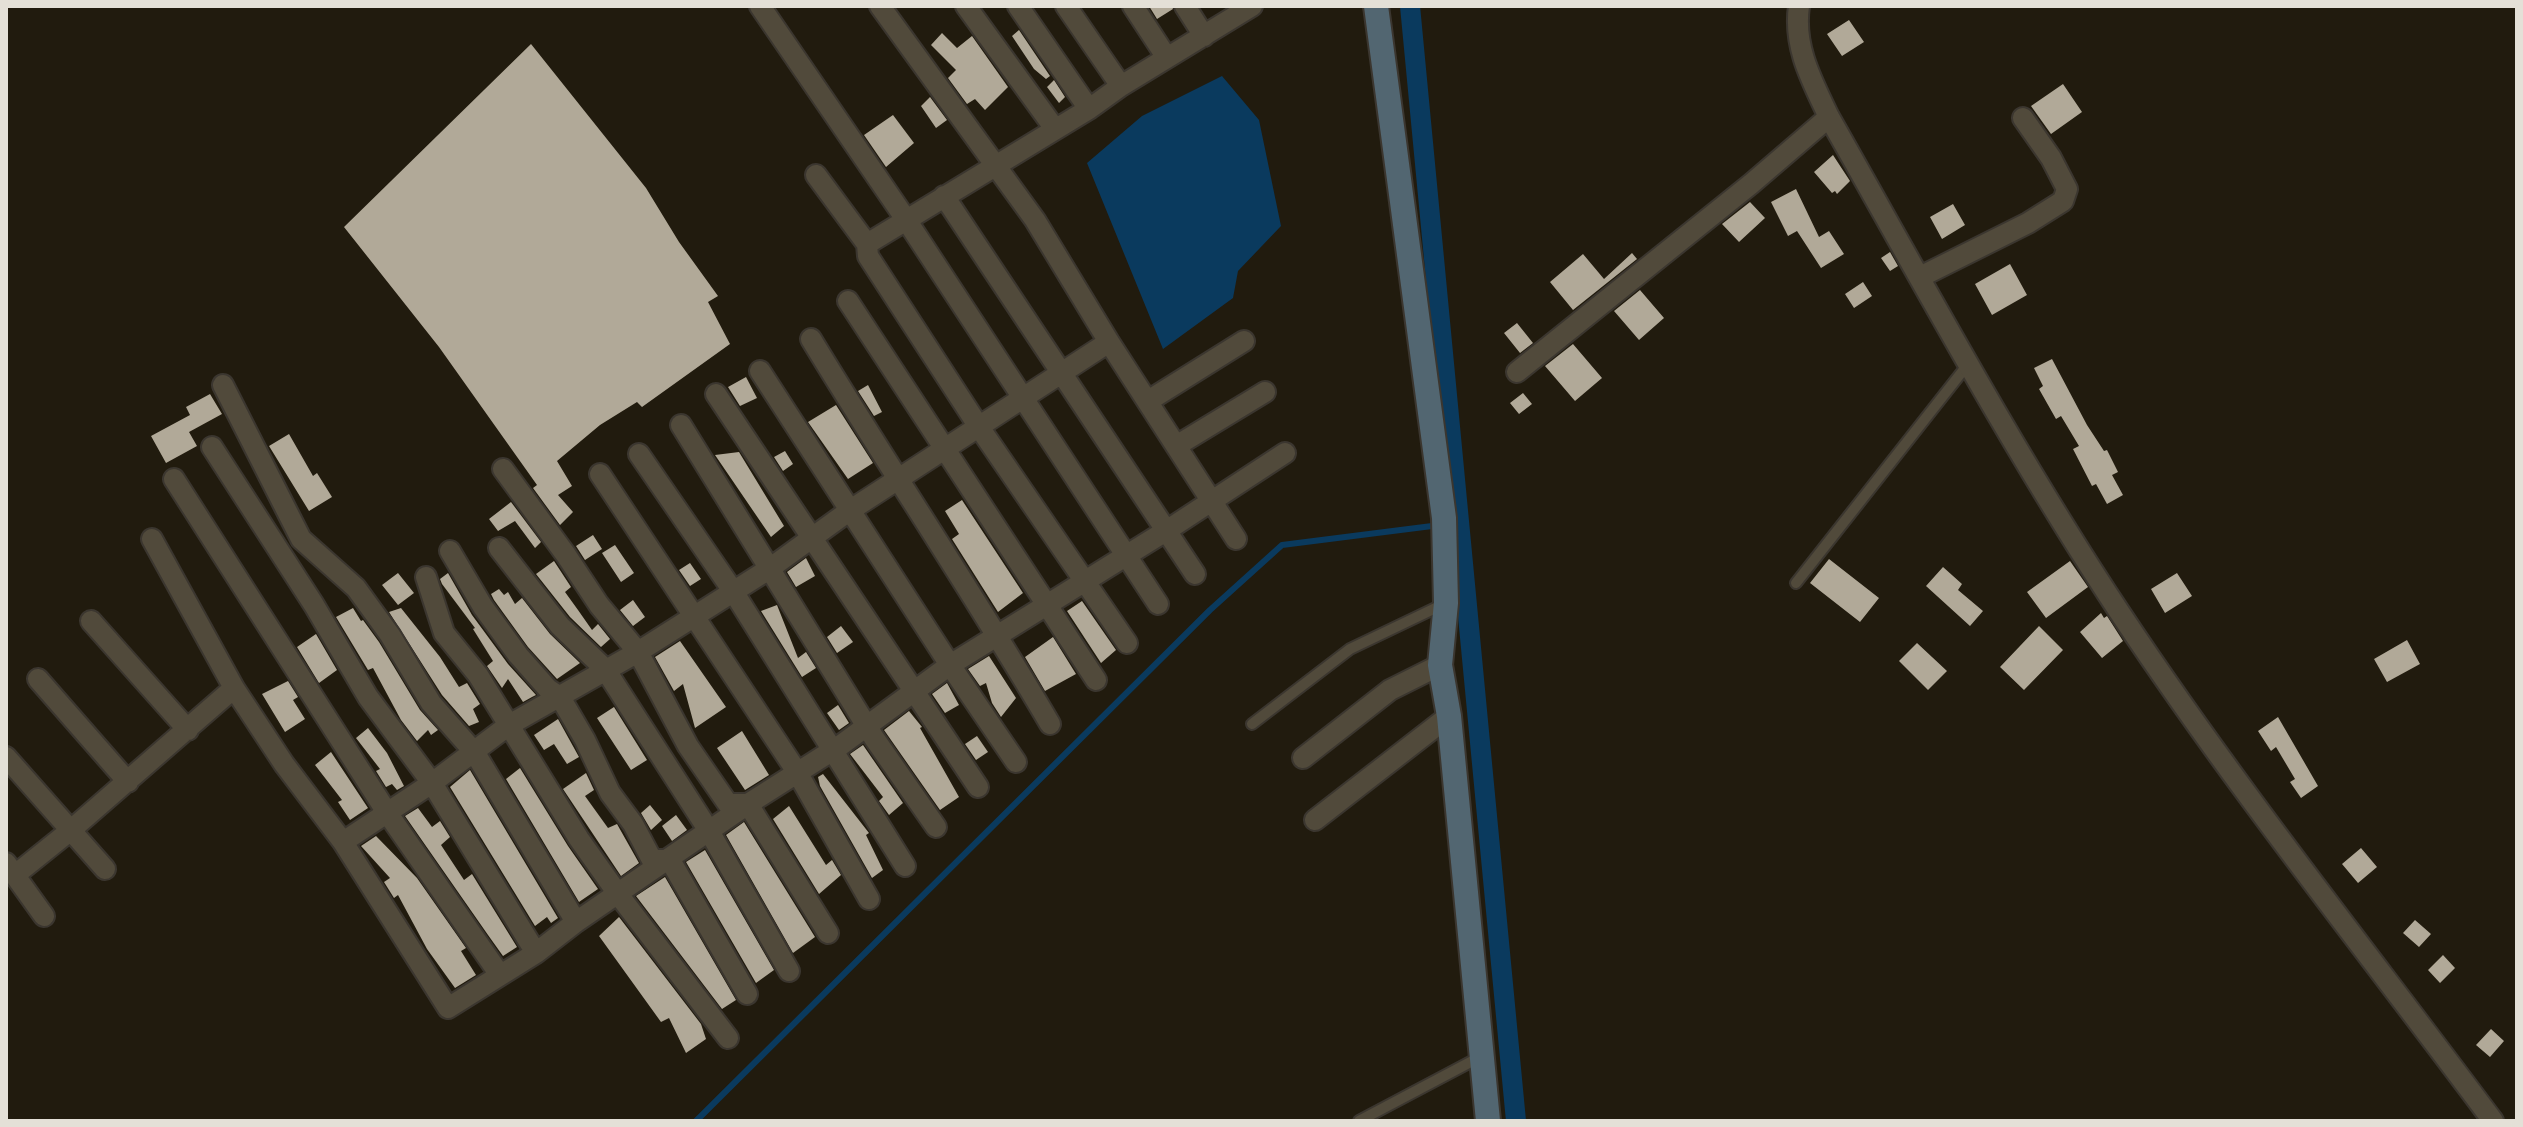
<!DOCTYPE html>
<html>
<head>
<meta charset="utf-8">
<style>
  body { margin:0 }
  #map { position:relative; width:2523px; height:1127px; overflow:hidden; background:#211b0e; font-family:Literata,serif }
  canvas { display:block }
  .frame { position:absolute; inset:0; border:8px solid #e4e0d7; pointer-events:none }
</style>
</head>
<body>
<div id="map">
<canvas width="2523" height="1127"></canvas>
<div class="frame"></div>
</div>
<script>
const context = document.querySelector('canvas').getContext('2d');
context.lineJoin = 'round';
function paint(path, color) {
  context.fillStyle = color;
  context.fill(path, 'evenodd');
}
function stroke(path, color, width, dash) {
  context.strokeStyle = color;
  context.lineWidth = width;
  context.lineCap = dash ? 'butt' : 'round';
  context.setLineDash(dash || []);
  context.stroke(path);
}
const water = new Path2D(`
  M1222 76 1259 120 1281 226 1238 271 1233 298 1163 349 1087 163 1142 116Z`);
const stream = new Path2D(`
  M696 1121 1210 610 1282 545 1440 525`);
const canal = new Path2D(`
  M1410 6 1516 1121`);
const building = new Path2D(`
  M1149 6H1172L1173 9 1157 19Z
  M1849 20 1864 42 1842 56 1827 34Z
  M1019 30 1050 76 1046 79 1034 69 1012 36Z
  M942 33 957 48 972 36 1008 87 985 110 975 99 967 104 948 78 956 70 931 45Z
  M531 44 646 188 679 242 718 296 708 302 730 344 642 407 637 402 600 425 557 461 572 486 558 495 573 512 560 525 533 488 537 485 439 347 344 227Z
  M1054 80 1065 97 1059 103 1047 87Z
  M2063 84 2082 112 2051 134 2031 106Z
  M930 97 947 120 936 128 921 106Z
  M893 115 914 143 886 167 864 135Z
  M1833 155 1850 181 1837 194 1835 191 1832 193 1814 172Z
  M1796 189 1819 237 1829 231 1844 254 1821 268 1797 231 1788 236 1771 202Z
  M1750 202 1765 218 1739 242 1722 224Z
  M1953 204 1965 225 1942 239 1930 217Z
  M1890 252 1898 266 1890 271 1881 258Z
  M1632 253 1637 259 1573 310 1550 282 1583 254 1604 279Z
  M2010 264 2027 295 1992 315 1975 284Z
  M1863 282 1872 296 1854 308 1845 294Z
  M1640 290 1664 318 1639 340 1614 311Z
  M1517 323 1533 343 1520 353 1504 333Z
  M1573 344 1602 378 1575 401 1545 366Z
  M2052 359 2087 425 2104 451 2107 450 2118 472 2112 475 2123 495 2107 504 2096 484 2092 486 2073 449 2079 446 2061 416 2056 419 2039 389 2043 386 2034 368Z
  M746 377 757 398 740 406 728 387Z
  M868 385 882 412 874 416 858 391Z
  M1523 393 1532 404 1519 414 1510 403Z
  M210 394 222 414 189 432 197 446 166 463 151 436 190 415 186 407Z
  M836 405 873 463 848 479 808 422Z
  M289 434 313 476 317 473 332 497 309 511 269 446Z
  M785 451 793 464 783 471 774 457Z
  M739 452 784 526 771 537 715 455Z
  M962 500 1023 593 998 612 952 539 959 534 945 511Z
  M511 502 541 542 535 548 515 521 498 531 489 519Z
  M593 535 602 549 585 560 576 546Z
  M615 545 634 573 621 582 602 553Z
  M806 558 815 576 796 587 787 572Z
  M1829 559 1879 598 1860 622 1810 583Z
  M554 561 571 587 565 592 578 610 592 630 598 624 610 639 601 647 570 617 536 574Z
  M2070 561 2088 587 2046 618 2027 592Z
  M690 563 701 579 690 586 679 570Z
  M1943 567 1962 584 1958 590 1983 611 1970 626 1926 586Z
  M398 573 414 593 398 605 382 585Z
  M448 573 472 615 508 664 536 695 532 697 523 702 508 679 502 688 487 666 493 661 473 629 475 628 442 584 440 579Z
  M2177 573 2192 596 2165 613 2151 589Z
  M499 589 504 595 508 592 515 604 522 598 550 634 580 663 557 679 528 647 494 600 491 594Z
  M633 600 645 617 633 626 620 610Z
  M1082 601 1116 650 1101 663 1067 611Z
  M777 605 798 658 806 652 816 668 802 677 761 611Z
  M353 608 361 621 363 620 379 642 420 710 438 730 431 735 428 730 417 741 401 720 373 668 368 670 336 617Z
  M401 608 440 657 459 687 467 683 480 704 473 709 479 722 469 726 442 695 389 612Z
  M2101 613 2104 618 2107 616 2123 641 2102 658 2080 632Z
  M841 626 853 642 837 653 827 637Z
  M2039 626 2063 650 2024 690 2000 667Z
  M316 634 337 670 319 683 297 647Z
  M1053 637 1076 674 1045 691 1025 657Z
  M2407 640 2420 664 2387 682 2374 659Z
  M680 641 726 707 695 728 683 684 674 691 655 657Z
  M1917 643 1947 671 1928 690 1899 661Z
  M989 656 1016 698 1001 717 992 703 986 683 980 686 968 669Z
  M288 681 298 697 293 700 305 719 285 732 262 694Z
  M947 683 959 705 945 713 932 694Z
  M838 705 849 723 839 730 827 713Z
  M614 707 647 760 631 770 597 718Z
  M909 711 922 727 920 728 959 797 940 810 884 730Z
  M2278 717 2318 786 2301 798 2290 782 2295 779 2276 747 2271 751 2258 731Z
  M558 719 579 757 567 764 554 744 544 750 534 735Z
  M368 728 387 753 404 786 397 790 392 784 386 787 376 771 380 769 356 738Z
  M742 731 769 775 745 790 717 748Z
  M977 736 988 752 976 760 965 744Z
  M863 745 903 803 889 815 879 801 883 797 850 754Z
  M331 752 368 808 350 820 338 802 342 800 315 765Z
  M520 768 568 846 598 889 579 902 506 779Z
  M470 770 558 918 551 923 547 917 535 926 450 787Z
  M586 773 594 790 585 796 608 828 617 824 639 863 621 876 563 789Z
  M823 774 869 833 866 835 883 870 872 878 820 786 818 777Z
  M650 805 662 820 651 830 641 813Z
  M789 806 826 865 832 860 841 875 819 894 773 819Z
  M418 808 432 827 440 821 450 837 441 845 464 880 472 874 517 947 503 956 488 935 405 816Z
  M676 815 687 830 672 841 662 826Z
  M744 822 815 937 793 953 726 835Z
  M376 836 417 878 466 948 461 951 476 975 455 988 427 949 398 895 394 898 384 882 390 878 361 846Z
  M2361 848 2377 867 2358 883 2342 864Z
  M705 850 774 970 756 983 686 862Z
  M665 877 736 1000 722 1009 636 896Z
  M619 917 701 1024 706 1039 686 1053 669 1018 661 1022 599 936Z
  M2415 920 2431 934 2419 947 2403 933Z
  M2443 955 2455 968 2440 983 2428 970Z
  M2491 1029 2504 1041 2490 1057 2476 1045Z`);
const lane = new Path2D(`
  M1796 583 1969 363
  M1252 724 1350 649 1446 603
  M1359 1121 1480 1057`);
const street = new Path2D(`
  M760 6 907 221 1158 604
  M880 6 1035 220 1109 342 1236 539
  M966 6 1055 129
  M1018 6 1089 109
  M1066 6 1121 86
  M1133 6 1167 58
  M1185 6 1204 36
  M1799 6C1793 47 1812 81 1829 117 1923 283 2014 453 2120 613 2236 788 2368 953 2493 1121
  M816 175 867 244
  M944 196 1195 574
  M1920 277 2028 223 2063 201 2067 189 2051 158 2023 118
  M848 301 1096 680
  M811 339C889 468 974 594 1050 724
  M760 371 950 665 1016 762
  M1517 372 1751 184 1829 117
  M223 385 301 539 356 588 390 635 431 703 475 753 576 922
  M716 394 978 787
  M1148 401 1244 341
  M681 425 874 738 936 827
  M1176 446 1265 392
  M212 447 314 605 368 697 432 783 536 953
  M639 454 733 591 905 866
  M503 469 566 555 599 605 638 652 688 746 728 804H748L828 933
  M600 474 797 772 869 899
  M174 479 386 811 500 975
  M152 539 234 688 284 764 343 842 448 1008 536 953 576 922 748 804 841 745 950 665 1169 529 1285 453
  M499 548 560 626 605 669 709 831 789 971
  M450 551 483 607 518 655 548 689 560 697 585 740 610 793 633 824 652 860H670L747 994
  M426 577 444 633 478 675 579 839 618 894 728 1038
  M91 621 188 730
  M1127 643 979 427 868 256 867 244 1089 109 1121 86 1252 6
  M38 679 128 782
  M6 757 105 869
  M1303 758 1390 690 1440 665
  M1315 820 1449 716
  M343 842 432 783 509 725 638 652 769 569 849 511 1109 342
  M6 863 44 916
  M15 875 71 830 234 688`);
const secondary = new Path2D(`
  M1376 6 1444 518 1446 603 1440 665 1449 716 1488 1121`);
paint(water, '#0a3a5e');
stroke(stream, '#0a3a5e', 6);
stroke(canal, '#0a3a5e', 20);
paint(building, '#b1a998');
stroke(lane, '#3b362f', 14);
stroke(street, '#3b362f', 24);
stroke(secondary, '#3b362f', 28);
stroke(lane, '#514a3b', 10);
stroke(street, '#514a3b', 20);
stroke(secondary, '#526671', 24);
</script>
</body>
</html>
